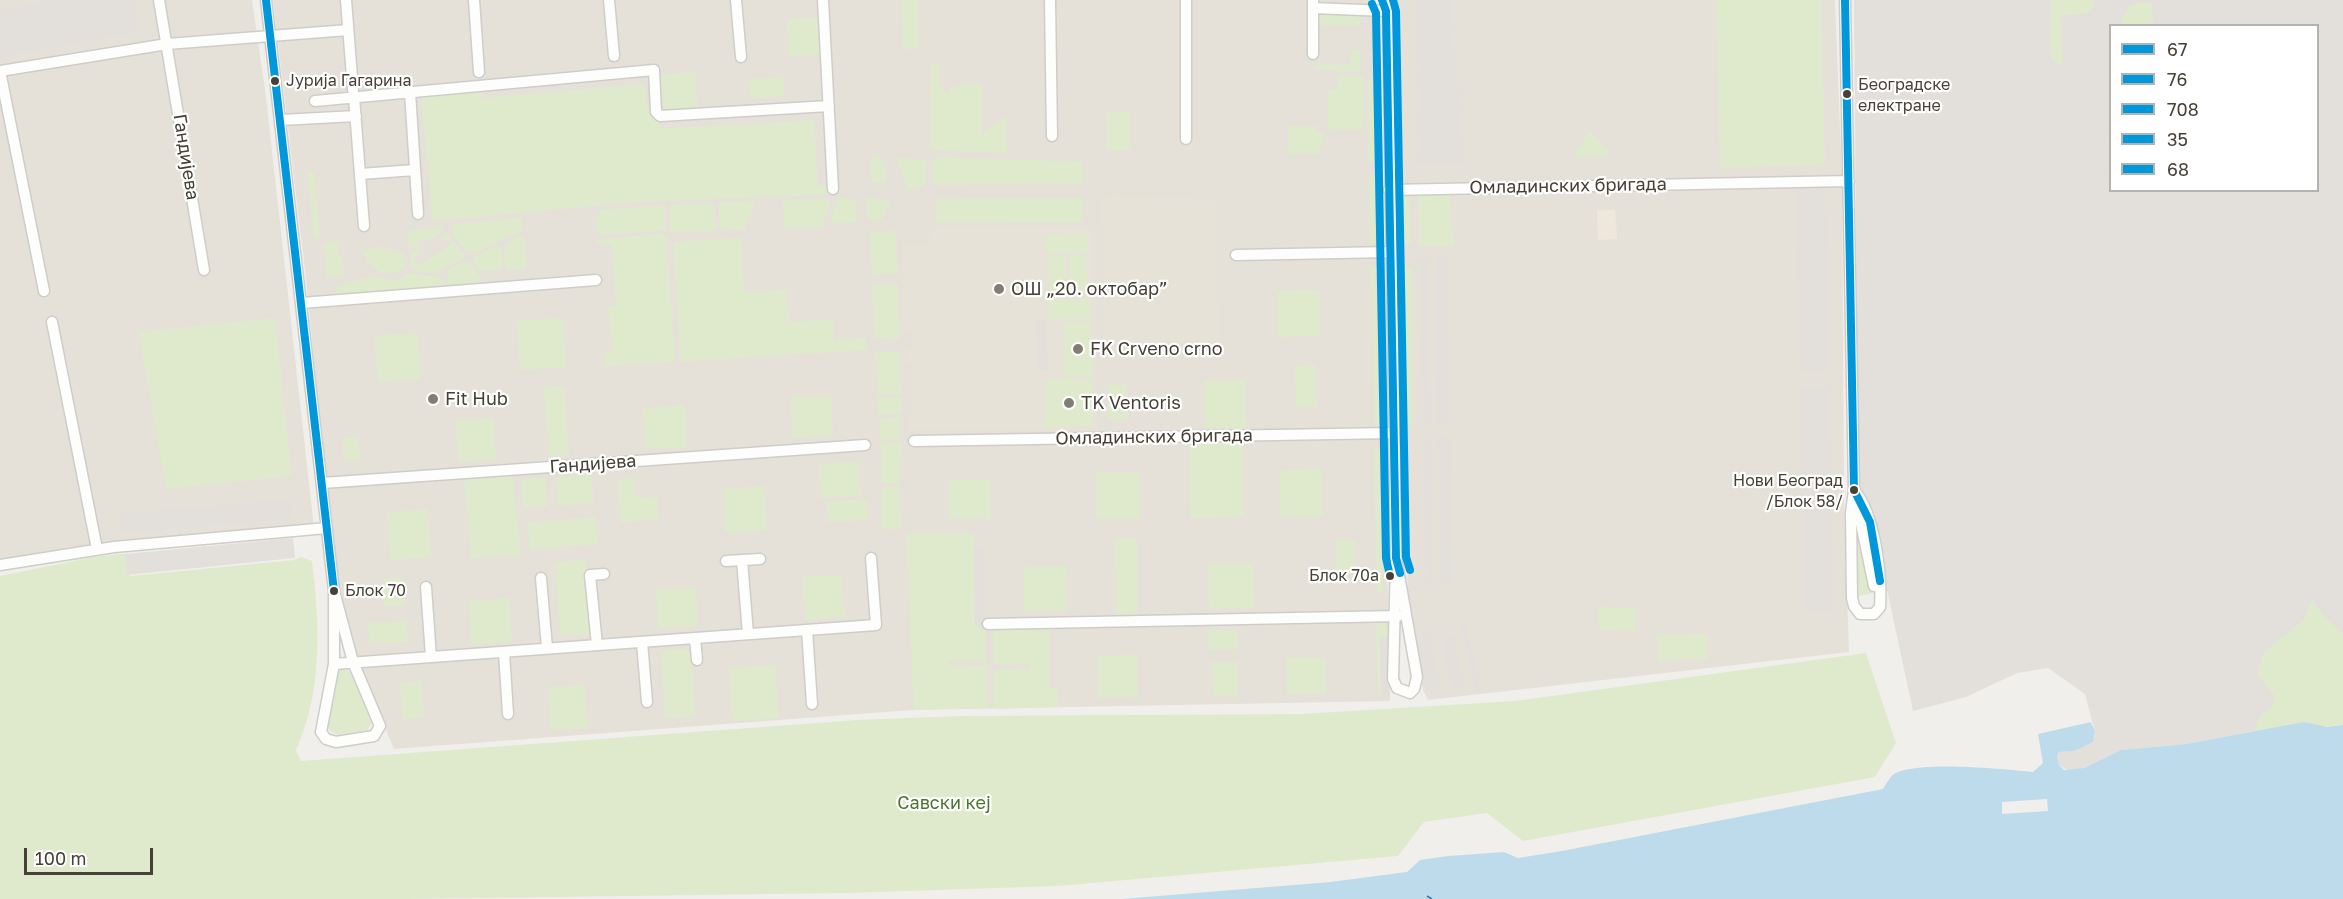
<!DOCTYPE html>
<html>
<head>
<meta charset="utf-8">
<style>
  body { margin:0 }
  #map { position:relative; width:2343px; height:899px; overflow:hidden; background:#f1efeb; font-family:"Golos Text",sans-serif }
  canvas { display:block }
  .legend { position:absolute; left:2109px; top:24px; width:210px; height:168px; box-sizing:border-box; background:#fff; border:2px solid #b5b3af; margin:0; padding:8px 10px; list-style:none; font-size:18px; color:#474037 }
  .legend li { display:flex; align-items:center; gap:12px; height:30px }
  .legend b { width:30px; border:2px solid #b5b3af }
  .scale { position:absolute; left:24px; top:848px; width:129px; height:27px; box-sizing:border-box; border:3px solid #474037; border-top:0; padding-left:8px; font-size:18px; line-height:21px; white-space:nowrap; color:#474037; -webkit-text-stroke:4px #fff; paint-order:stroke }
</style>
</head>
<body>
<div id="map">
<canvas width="2343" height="899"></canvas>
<ul class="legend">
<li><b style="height:8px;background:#0098da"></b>67</li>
<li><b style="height:8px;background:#0098da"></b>76</li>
<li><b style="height:8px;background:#0098da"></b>708</li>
<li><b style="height:8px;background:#0098da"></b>35</li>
<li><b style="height:8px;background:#0098da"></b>68</li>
</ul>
<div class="scale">100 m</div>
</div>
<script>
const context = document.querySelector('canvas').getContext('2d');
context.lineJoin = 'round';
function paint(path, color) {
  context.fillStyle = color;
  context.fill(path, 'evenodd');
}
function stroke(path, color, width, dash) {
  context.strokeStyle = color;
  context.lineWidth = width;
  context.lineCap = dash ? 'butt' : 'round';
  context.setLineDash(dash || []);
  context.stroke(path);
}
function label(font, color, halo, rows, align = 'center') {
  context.font = font + ' "Golos Text",sans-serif';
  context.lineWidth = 4.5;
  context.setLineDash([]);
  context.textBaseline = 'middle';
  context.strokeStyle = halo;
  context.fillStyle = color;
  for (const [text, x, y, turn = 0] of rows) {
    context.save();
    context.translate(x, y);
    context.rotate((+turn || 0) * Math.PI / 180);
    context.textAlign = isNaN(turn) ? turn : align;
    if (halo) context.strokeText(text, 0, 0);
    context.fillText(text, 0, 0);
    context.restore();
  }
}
const residential = new Path2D(`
  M0 0H252L266 97 314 528 168 542 0 566Z
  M273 0H1376L1390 701 912 710 394 749 356 660 334 571 307 288Z
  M1398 0H1835L1842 178 1844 495 1849 652 1428 700 1423 690 1408 606Z`);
const commercial = new Path2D(`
  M1597 210H1615L1617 239 1598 240Z`);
const industrial = new Path2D(`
  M1854 0H2343V725L2318 726 2304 722 2186 744 2121 750 2084 768 2069 771 2059 765 2057 756 2059 752 2074 751 2095 737V732L2085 694 2048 668 2017 673 1966 697 1913 711 1880 557 1862 498 1858 471ZM2110 26H2318V190H2110Z`);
const education = new Path2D(`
  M1101 195 1215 199 1219 343 1106 344Z
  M931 227H1093L1097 430H908V415L913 414 912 363H906V349L913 348V333L905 332 902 245 930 244Z`);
const green = new Path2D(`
  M901 0H918L919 49H903Z
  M1716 0H1821L1825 165 1720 168Z
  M2051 0H2094L2092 10 2085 14 2060 15 2063 63 2056 64 2051 58Z
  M2143 2 2152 3 2153 25H2122V19L2129 6Z
  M1315 10 1360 12V26L1315 25Z
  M818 18 819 55 788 56 787 19Z
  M1351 50 1360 51 1361 70 1352 72 1315 69 1316 65 1351 64Z
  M931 64H940V88L949 95V89L968 84H982V133L1007 116V153L931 150Z
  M695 72 698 111H665L660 75Z
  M1338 76 1364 77 1363 130 1328 129 1329 90 1338 89Z
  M783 77 785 96 750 99 748 79Z
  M1374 78 1376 163 1368 164V80Z
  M644 84 646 107H654L661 129 814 120 818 186H828L832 194 639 202 433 221 421 95 481 89 482 98Z
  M1106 112 1131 113V150H1107Z
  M1288 126H1317V133H1325L1319 154H1288Z
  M1590 130 1609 152 1607 156 1574 157Z
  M873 157H880C885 164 888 174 885 183L872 182 870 162Z
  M937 157 1083 162 1082 184 936 185 932 181V160Z
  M896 158 926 160 925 186 910 189 907 186Z
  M307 172H314L320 237 314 238Z
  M1369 175H1375L1376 234H1380L1379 240 1370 247Z
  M1410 193 1411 245 1402 243 1401 195Z
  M1450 194 1454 246H1419L1418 195Z
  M837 198 856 200 857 222 833 223 831 220Z
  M867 198 889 200 890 204 881 220 867 219Z
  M1083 198V222L937 223 936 199Z
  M829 199 828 213 822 218 826 223 823 227 786 228 784 226 783 200Z
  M756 201 744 230 720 229 719 206 721 202Z
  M711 203 715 207 716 228 713 231 674 233 670 229V205Z
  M665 205V230L599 235 596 232 595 219 601 210Z
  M522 217 523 230 475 254 466 251 452 234V225Z
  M443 226V232L431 239 420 240 421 245 409 250 408 231Z
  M896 231 898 273 872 275 870 232Z
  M1087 233 1088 252 1046 254 1045 235Z
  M446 234 449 235 464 255V258L434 274 412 270 410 254 418 249 420 254 414 258 419 266 451 245 449 239 443 241 441 237Z
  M661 234 666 236 667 240 675 362 605 366 604 354 613 353 608 307 616 306 611 245 597 244 596 240Z
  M520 235 525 240 526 267 525 269 506 270C502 252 504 243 520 235Z
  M741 238 744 292 787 290 789 322 833 319 834 340 866 338 867 350 681 362 673 242Z
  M340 240 338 254 342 259 344 274 327 278 323 243Z
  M376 246 403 253 405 267 398 272 383 274 367 262 363 252Z
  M497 246 502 250V269L479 271 473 262 474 257Z
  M1086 255 1088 294H1070L1069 256Z
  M1065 256 1067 294 1050 295 1048 257Z
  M468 261 481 278V285L448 288V270Z
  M1371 267H1381V273H1377L1380 408 1383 407 1384 423 1375 427Z
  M1402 268H1412V427L1405 422Z
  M409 273 442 278 445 288 336 296V287C347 284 362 277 373 277 389 278 393 285 409 273Z
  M898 284 900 339 875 338 872 285Z
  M1319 290 1320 336 1277 337V291Z
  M1090 299 1091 318 1049 319V300Z
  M275 318 292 476 166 489 139 332Z
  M563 318 566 367 520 370 516 321Z
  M1091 322 1093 376H1065L1064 323Z
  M418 333 421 379 378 382 374 336Z
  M875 352 899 353 901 393 878 395Z
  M1315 365 1317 407H1296L1295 366Z
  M1092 379 1093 426 1045 427V380Z
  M1245 380 1246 428H1204V381Z
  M1108 385H1127L1128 419 1109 420Z
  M564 386 569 455 549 456 544 388Z
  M831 395 833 436 793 438 790 397Z
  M901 397 902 413 879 415 877 399Z
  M685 405 687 447 645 449 643 408Z
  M900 417 901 439 880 441V419Z
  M493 418 496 460 458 462 456 420Z
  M358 437 360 459 344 461 342 438Z
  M901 442 900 483H882L881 443Z
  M1189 442H1244V517L1190 518Z
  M1374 450H1385V463H1380L1383 593H1377Z
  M859 462 861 496 820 498 819 464Z
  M1322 469 1323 517H1281L1280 470Z
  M1096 472H1140V519H1097Z
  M512 473 521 555 471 558 464 476Z
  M591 473 594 503 558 506 556 477Z
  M545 477 548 506 523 508 521 480Z
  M635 478 636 498 657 497 659 519 621 523 617 480Z
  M948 480H990L991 519H949Z
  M764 486 767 530 725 533 723 489Z
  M882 487H900L901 529H882Z
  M867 499 868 520 828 522 827 502Z
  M1854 508 1872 593 1856 597Z
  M428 509 431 557 390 560 387 512Z
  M595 517 598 544 530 550 528 522Z
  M906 533H974L975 626H986V661H948V665L987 666 989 708 914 710Z
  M1115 538H1137V615L1116 616Z
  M1337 540H1356L1355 574H1336Z
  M128 553 130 576 294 560 301 557 312 561C320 625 323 690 296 750L301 761 857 720 961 716 1301 714 1515 701 1866 653 1896 743 1875 777 1523 841 1487 813 1424 822 1398 856 1058 886 848 893 410 899H0V576L94 557Z
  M585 560 591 634 561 636 555 562Z
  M1208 564H1253L1254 608 1209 609Z
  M1067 566 1068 611H1024V567Z
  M842 575 845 617 805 620 802 577Z
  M383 578H404V606H384Z
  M696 587 698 626 659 629 656 589Z
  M509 598 512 642 471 645 469 601Z
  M2312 599 2323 615 2343 634V725L2327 727 2304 722 2254 733 2259 716 2272 707 2275 697 2257 674 2263 653 2304 619Z
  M1599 607 1636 608 1635 631 1599 630Z
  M1384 619 1389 636 1380 637 1381 696 1378 692 1376 629V620Z
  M406 621 408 642 370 644 368 623Z
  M993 625H1050V688L1058 689 1059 707 994 709 993 670 1031 669 1030 664H994Z
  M1237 630 1238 649 1209 650 1208 631Z
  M1708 634V659L1658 660 1657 635Z
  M691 649 695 717 665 718 661 651Z
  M1138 655V697L1098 698 1097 656Z
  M1286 658H1325L1326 694H1287Z
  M1212 662H1237V696L1213 697Z
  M775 665 779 718 732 721 729 668Z
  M342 668 352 672 373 722 365 733C352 734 336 740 328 728L336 674Z
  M421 681 424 717 403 719 400 683Z
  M585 685 588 728 550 730 548 687Z`);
const parking = new Path2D(`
  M52 0H133L139 32 0 57V10Z
  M1417 0H1454L1455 87 1462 88 1463 164 1418 165Z
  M1373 27H1378L1379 164 1376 163Z
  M1825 187 1830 370H1800L1796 188Z
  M1435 258H1447L1450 423 1438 424Z
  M1420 259H1428L1431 424H1423Z
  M1376 273H1381L1383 407 1379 408Z
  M1036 321H1046L1048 370H1038Z
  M1829 387 1834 611H1804L1800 388Z
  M1450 437 1453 583H1441L1438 438Z
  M1423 438H1431L1433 584H1426Z
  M1380 462 1385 463 1386 564H1383Z
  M290 499 291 519 121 534 119 514Z
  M293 538 295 558 127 575 125 554Z
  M974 547H984L986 626 975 627Z
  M1466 621 1482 692 1476 693 1460 622Z
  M1423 629 1424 634 1430 633 1442 690 1436 691 1435 686 1426 688 1414 631Z
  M1389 636 1390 697 1381 696 1380 637Z
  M1454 636 1464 686 1451 689 1441 639Z`);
const water = new Path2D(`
  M2091 722 2095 732 2093 742 2074 751 2059 752 2057 756 2059 765 2064 770 2084 768 2121 750 2186 744 2304 722 2327 727 2343 725V899H1122L1330 882 1407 872 1420 860 1448 856 1504 852 1518 858 1562 851 1883 789C1886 784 1890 777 1894 774 1916 760 2006 769 2033 772L2043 763 2038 734Z`);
const pier = new Path2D(`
  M2047 799 2048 811 2002 814V802Z`);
const ferry = new Path2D(`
  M1427 896 1432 899`);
const minor = new Path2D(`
  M159 0 204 270
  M266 0 334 591 353 662 380 726 374 736 336 742 326 739 321 732 334 664V591
  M346 0 353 90
  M474 0 479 72
  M609 0 614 56
  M736 0 741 57
  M823 0 833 189
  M1050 0 1052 136
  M1186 0V139
  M1313 0V54
  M1388 0 1396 558 1393 679 1397 688 1410 693 1414 689 1417 677 1396 558
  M1845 0 1854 490 1851 513 1852 598 1854 606 1860 614H1874L1880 607C1882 575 1875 514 1854 490
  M1313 8 1386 11
  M0 71 167 44 348 30
  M0 71 44 291
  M410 92 418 214
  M354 97 364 226
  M315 101 654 70 656 112 660 116 829 106
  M281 120 356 116
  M360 174 415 170
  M1389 190 1849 181
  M1236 255 1390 252
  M301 303 596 280
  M52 322 97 549
  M914 441 1394 433
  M322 483 865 445
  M1856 499 1874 586
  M742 560 748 634
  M726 561 760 559
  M0 565 114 547 327 528
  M541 578 547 648
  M426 587 431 657
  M988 624 1398 616
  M807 630 812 704
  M695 638 697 660
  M642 642 647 702
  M597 645 590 575 604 574
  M504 652 508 714
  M334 664 876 625 871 558`);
const bus1 = new Path2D(`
  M1382 0 1386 11 1396 558 1400 573`);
const bus2 = new Path2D(`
  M1372 4 1376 13 1386 558 1390 576`);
const bus3 = new Path2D(`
  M1393 0 1396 11 1406 557 1410 570`);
const bus4 = new Path2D(`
  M1845 0 1854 490 1870 522 1880 581`);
const bus5 = new Path2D(`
  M266 0 334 591`);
const markers = [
  [275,81,5,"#474037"],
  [1847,94,5,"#474037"],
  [999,289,6,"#827d76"],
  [1078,349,6,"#827d76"],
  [433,399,6,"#827d76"],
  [1069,403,6,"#827d76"],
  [1854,490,5,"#474037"],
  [1390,576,5,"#474037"],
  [334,591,5,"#474037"]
];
const busNames = [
  ["Јурија Гагарина",286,81],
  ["Београдске",1858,85],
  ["електране",1858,106],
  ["Нови Београд",1843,481,"right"],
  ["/Блок 58/",1843,502,"right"],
  ["Блок 70а",1379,576,"right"],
  ["Блок 70",345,591]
];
const streetNames = [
  ["Гандијева",186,157,81],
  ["Омладинских бригада",1568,186,-1],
  ["Омладинских бригада",1154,437,-1],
  ["Гандијева",593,464,-4]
];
const poiNames = [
  ["ОШ „20. октобар”",1011,289],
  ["FK Crveno crno",1090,349],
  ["Fit Hub",445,399],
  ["TK Ventoris",1081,403]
];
const parkNames = [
  ["Савски кеј",944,803]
];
paint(residential, '#e5e1d9');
paint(commercial, '#f0e7dc');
paint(industrial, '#e3dfdb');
paint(education, '#e7e2d7');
paint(green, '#dfeacd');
paint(parking, '#e3e0dc');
paint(water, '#bedbec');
paint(pier, '#f1efeb');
stroke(ferry, '#3478a5', 1.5, [8, 6]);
stroke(minor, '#cfcdc9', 13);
stroke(minor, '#fdfdfc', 10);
stroke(bus1, '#0098da', 8);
stroke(bus2, '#0098da', 8);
stroke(bus3, '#0098da', 8);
stroke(bus4, '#0098da', 8);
stroke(bus5, '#0098da', 8);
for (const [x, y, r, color] of markers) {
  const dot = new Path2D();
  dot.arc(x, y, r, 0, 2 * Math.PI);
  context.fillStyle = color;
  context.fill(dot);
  stroke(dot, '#fff', 2);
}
label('16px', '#474037', '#fff', busNames, 'left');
label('18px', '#474037', '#fff', streetNames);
label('18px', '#474037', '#fff', poiNames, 'left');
label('18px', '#4a762d', '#fff', parkNames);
</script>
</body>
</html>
